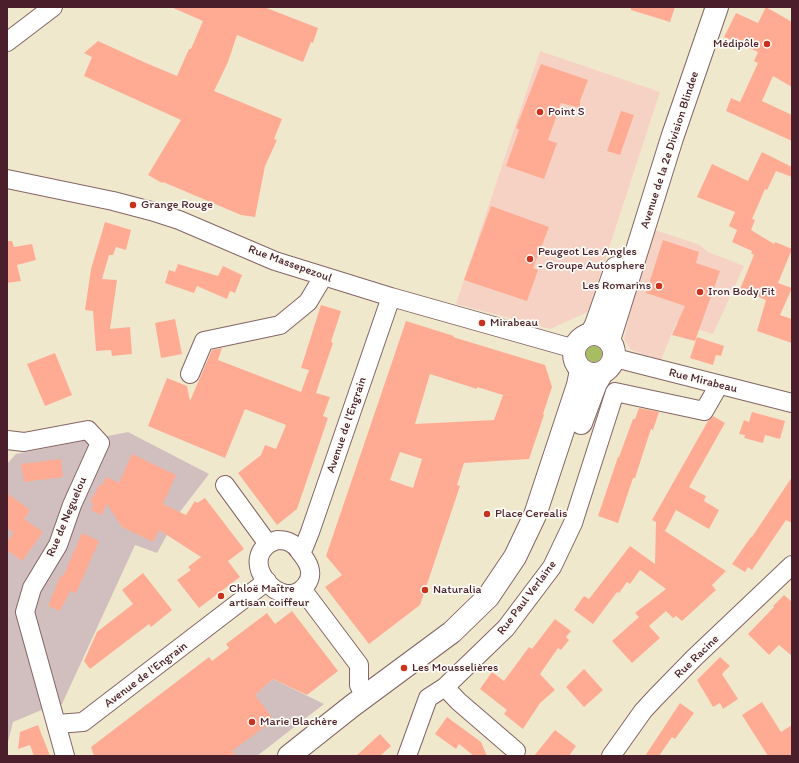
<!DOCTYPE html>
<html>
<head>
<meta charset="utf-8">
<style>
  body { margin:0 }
  #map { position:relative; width:799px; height:763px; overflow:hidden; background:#f0e8cd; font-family:Itim,sans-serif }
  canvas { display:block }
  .frame { position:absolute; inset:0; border:8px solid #4a1f2b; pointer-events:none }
</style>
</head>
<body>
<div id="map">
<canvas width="799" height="763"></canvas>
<div class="frame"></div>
</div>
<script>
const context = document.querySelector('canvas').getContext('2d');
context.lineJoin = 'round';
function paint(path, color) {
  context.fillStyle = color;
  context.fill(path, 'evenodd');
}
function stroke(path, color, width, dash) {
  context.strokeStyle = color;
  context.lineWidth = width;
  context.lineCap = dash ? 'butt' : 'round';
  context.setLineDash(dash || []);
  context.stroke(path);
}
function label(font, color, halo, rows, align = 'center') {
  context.font = font + ' Itim,sans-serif';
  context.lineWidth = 3.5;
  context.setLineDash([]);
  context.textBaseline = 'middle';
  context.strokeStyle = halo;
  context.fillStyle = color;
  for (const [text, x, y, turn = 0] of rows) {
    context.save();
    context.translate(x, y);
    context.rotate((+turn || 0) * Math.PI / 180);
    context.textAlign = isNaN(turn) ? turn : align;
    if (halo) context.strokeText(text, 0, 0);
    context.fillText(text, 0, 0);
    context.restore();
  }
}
const built = new Path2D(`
  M540 51 660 92 588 312 550 329 456 304Z
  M655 230 700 245 708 252 744 266 713 334 676 323 661 360 631 350 624 339 635 291Z`);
const industrial = new Path2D(`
  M128 432 209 474 179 513 157 553 135 545 62 704 44 709 13 722 7 746V464L16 454Z
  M273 679 324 704 257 756H176Z`);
const green = new Path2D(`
  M586 354a8 8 0 1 1 16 0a8 8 0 1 1-16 0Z`);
const building = new Path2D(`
  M171 7H264L318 28 313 43 311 42 303 62 237 35 228 62 214 91 282 119 274 139 277 140 265 166 255 217 241 215 163 182 162 183 148 175 181 120 84 76 92 57 84 53 98 41 146 63 177 76 189 49H191L203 21Z
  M631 7H675L670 22 631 10Z
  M766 7 792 22V87L773 76 762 101 792 115V141L726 111 731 98 740 102 758 63 754 61 758 52 724 37 736 13 758 23Z
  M541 64 588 80 580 101V108L561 103 548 140 557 143 544 179 506 166 519 130 516 128Z
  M621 111 634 115 620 155 607 151Z
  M762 152 792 167V177L776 171 767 190 765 189 752 219 755 220 751 230 774 244 775 242 792 249 778 283 792 288 780 315 792 319V343L757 331 766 300 740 289 754 255 751 253 752 251 732 242 737 230 729 226 735 212 697 197 712 164 748 181Z
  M491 206 549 227 533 268 538 270 527 301 464 280Z
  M105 222 131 230 126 250 116 247 113 255H109L102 279 117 280 110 329 130 327 132 354 112 356 111 350 96 351 93 311 85 310 91 269Z
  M663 240 699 252 696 263 720 271 695 341 672 335 685 306 646 293Z
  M7 241H12L14 247 32 244 36 260 17 265 21 281 7 283Z
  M178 264 218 276 223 266 242 275 235 293 230 291 227 299 197 286 194 293 165 283 169 270 175 272Z
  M321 305 341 311 331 342 333 343 316 393 330 397 323 416 328 418 297 509 277 525 238 473 261 455 265 445 276 449 286 425 245 409 225 458 148 426 167 378 187 386 190 401 212 350 222 348 218 360 301 392 309 370 301 368Z
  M175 319 182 354 161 358 155 323Z
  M406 321 454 336 453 337 545 365 552 387 543 414 544 415 529 459 464 463 457 485 460 486 420 605 369 644 325 587 342 575 326 556ZM430 374 477 389V387L503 395 494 420 415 424ZM400 452 422 459 413 488 390 480Z
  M697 337 724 346 721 356 716 355 713 365 690 358Z
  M55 353 72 395 45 406 27 364Z
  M639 408 659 412 653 430 651 429 635 478H633L618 523 598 516 618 457H619L633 419H635Z
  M752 412 785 421 780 439 765 435 763 443 744 438 745 435 739 434 744 420 749 422Z
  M713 416 725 423 689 487 706 496 704 501 719 510 709 529 676 510 665 531 726 571 712 585 716 590 682 621 676 616 673 618 666 611 649 626 660 638 632 663 612 641 639 617 635 613 666 589 640 570 630 584 627 582 619 593 617 592 593 624 574 610 584 596 589 599 630 546 655 564 656 522 652 520 708 421Z
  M132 454 176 475 163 504 186 515 195 501 197 503 205 498 244 549 228 561 240 577 199 608 177 580 191 570 188 567 201 557 159 530 153 542 122 527 107 504 101 515 91 510 94 504 90 502 100 484 102 486 106 477 119 483Z
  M61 459 63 477 24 482 21 464Z
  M792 477V523L786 520 752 570 748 567 745 572 732 564 751 537H752Z
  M7 493 30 510 24 519 43 532 22 561 7 550V542L14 533 7 528Z
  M82 533 99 541 76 593 70 591 60 611 48 606 61 575 63 577Z
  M143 573 172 610 151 627 149 624 90 669 84 661 97 632 133 604 122 590Z
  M784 595 792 602V656L779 645 769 655 748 634 774 607 773 606Z
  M292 611 338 671 307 695 273 679 255 695 274 720 232 751 235 756H94L91 747 209 657 212 661 229 648 226 644 267 613 275 624Z
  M555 619 571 631 566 637 569 640 561 650 558 648 540 674 555 690 540 703 523 729 504 714 507 710 480 689 492 672 504 681 529 647 532 649Z
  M720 657 730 666 722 674 738 699 723 709 720 703 713 707 697 680Z
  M584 669 603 690 584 707 566 687Z
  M762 702 781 732 792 725V756H768L742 715Z
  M680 703 694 713 675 739 672 737 659 756H645Z
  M447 717 481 742 487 756H474L459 744 456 749 435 734Z
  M38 725 50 756H34L30 745 18 749 20 732Z
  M555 730 576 746 569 756H534Z
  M380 734 391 746 380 756H356Z`);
const minor = new Path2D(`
  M7 42 53 7
  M7 179 113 201 151 211 179 220 275 261 391 297 575 349
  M615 358 792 403
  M190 374 204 341 280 325 308 302 323 277
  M7 440 24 442 88 430 100 443 72 505 58 545 32 588 25 612 65 756
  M225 485 268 544
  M277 540C281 540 285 540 289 542 294 544 297 547 300 552 308 562 315 573 306 585 283 617 231 556 277 540Z
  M300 552 304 547 310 532 391 297
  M302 589 359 665V685L365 697
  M445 687 458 701 516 751
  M57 724 83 722 267 581
  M407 756 428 698 445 687 506 628 552 567 573 523 615 392 704 411 719 385
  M611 756 643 711 655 698 694 658 792 565`);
const major = new Path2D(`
  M574 354a20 20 0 1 1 40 0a20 20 0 1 1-40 0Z
  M591 334 596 325 616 268
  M609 340 672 138 717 7
  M581 423 596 383 602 373
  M289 756 352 706 452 632 488 597 515 557 535 515 578 385 581 370`);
const markers = [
  [767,44,4,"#c8321e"],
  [540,112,4,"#c8321e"],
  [133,205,4,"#c8321e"],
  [530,259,4,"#c8321e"],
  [659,286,4,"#c8321e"],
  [700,292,4,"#c8321e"],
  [482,323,4,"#c8321e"],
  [487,514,4,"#c8321e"],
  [425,590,4,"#c8321e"],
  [221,596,4,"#c8321e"],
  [404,668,4,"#c8321e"],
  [252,722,4,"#c8321e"]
];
const poiNames = [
  ["Médipôle",759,44,"right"],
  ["Point S",548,112],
  ["Grange Rouge",141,205],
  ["Peugeot Les Angles",538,252],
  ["- Groupe Autosphere",538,266],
  ["Les Romarins",651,286,"right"],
  ["Iron Body Fit",708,292],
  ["Mirabeau",490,323],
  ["Place Cerealis",495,514],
  ["Chloë Maître",229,589],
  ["artisan coiffeur",229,603],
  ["Naturalia",433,590],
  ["Les Mousselières",412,668],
  ["Marie Blachère",260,722]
];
const streetNames = [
  ["Avenue de la 2e Division Blindee",670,150,-72],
  ["Rue Massepezoul",290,264,20],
  ["Rue Mirabeau",703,381,14],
  ["Avenue de l'Engrain",347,425,-71],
  ["Rue de Neguelou",67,517,-67],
  ["Rue Paul Verlaine",527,598,-53],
  ["Rue Racine",697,657,-44],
  ["Avenue de l'Engrain",146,675,-37]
];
paint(built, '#f6d2c5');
paint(industrial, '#d1bfbf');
paint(green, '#a7bd62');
paint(building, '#ffab94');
stroke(minor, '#846564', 20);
stroke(major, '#846564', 24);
stroke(minor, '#fff', 18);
stroke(major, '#fff', 22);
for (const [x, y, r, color] of markers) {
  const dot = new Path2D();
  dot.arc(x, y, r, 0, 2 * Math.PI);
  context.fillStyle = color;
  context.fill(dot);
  stroke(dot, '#fdfcf7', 1.5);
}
label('12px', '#4a1f2b', '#fdfcf7', poiNames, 'left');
label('12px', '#4a1f2b', '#fdfcf7', streetNames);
</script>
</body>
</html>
